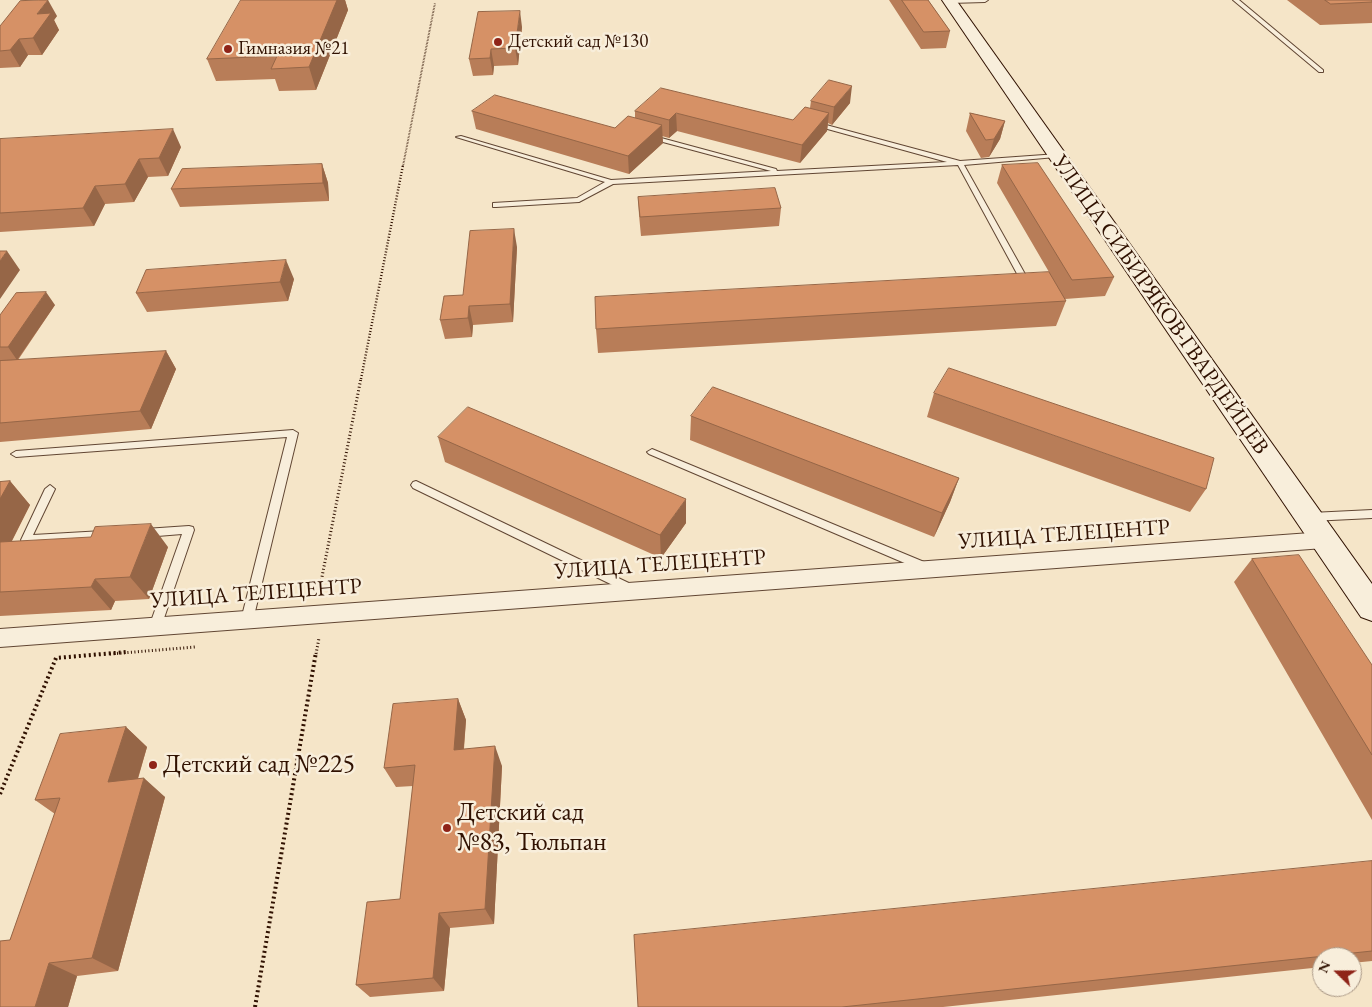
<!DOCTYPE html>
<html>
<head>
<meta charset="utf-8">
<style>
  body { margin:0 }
  #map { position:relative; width:1372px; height:1007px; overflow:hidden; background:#f5e5c8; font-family:"EB Garamond",serif }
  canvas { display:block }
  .north { position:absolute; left:1312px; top:947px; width:50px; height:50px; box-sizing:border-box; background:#f8eedb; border:1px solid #a89684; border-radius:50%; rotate:292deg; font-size:14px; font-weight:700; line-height:20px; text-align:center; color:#301101 }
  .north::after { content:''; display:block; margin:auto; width:18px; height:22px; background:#8f2418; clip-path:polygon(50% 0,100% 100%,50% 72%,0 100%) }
</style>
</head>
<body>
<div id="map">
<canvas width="1372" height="1007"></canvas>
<div class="north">N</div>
</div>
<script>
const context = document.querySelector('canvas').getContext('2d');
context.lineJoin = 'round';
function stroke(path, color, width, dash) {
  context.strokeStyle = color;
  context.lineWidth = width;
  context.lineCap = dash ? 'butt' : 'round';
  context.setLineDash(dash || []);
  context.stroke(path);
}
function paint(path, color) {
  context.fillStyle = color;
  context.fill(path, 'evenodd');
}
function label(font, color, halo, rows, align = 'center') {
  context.font = font + ' "EB Garamond",serif';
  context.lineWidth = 5;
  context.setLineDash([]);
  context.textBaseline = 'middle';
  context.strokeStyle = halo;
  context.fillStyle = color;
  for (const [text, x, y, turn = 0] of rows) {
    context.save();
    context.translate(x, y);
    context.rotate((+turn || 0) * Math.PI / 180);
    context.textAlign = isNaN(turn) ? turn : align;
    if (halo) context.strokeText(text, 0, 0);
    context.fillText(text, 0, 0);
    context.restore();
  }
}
const pathFar3 = new Path2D(`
  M403 166 435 3`);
const pathFar2 = new Path2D(`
  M361 379 403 165`);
const pathFar1 = new Path2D(`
  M320 587 361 378
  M110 654 195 647
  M316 654 319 638`);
const path = new Path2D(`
  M0 794 56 658 126 652
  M255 1007 316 652`);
const lane = new Path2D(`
  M948 0H988L985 2 950 3Z
  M1233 0H1239L1323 70V72H1319Z
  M815 122 960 161 1058 154 1059 155 1056 157 964 165 1030 283 1029 285H1023L1019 283 1021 281 958 165 613 184 579 202 496 207H493V203L577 198 605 182 456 137 461 136 611 180 771 171 648 138 647 137 650 135 776 169 777 171 947 162 813 125V123Z
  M293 430 298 433 253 620 251 623 247 625 243 623 241 620 287 437 16 457 11 454 16 451Z
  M652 449 929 564 930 567 929 570 925 571 921 570 649 454 647 452Z
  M416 481 635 586 636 589 635 592 631 593 627 592 413 488 411 485 413 482Z
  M50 485 55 489 33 535 103 531 107 532 108 535 107 538 26 544 22 543 21 540 45 489Z
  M1372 510V518L1311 521 1307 520 1306 517 1307 514 1311 513Z
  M189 526 193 527 194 530 161 627 159 630 155 632 151 630 149 627 182 534 145 537 141 536 140 533 141 530 145 529Z`);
const street = new Path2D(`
  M1324 532 1331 535 1334 540 1331 545 1324 548 0 647V629Z`);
const secondary = new Path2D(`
  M942 0H956L1372 584V621L1361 617Z`);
const wall = new Path2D(`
  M252 0H345L348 10 316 90 279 91 275 79 216 81 207 59Z
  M889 0H928L950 31 946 48 921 49Z
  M1287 0H1372V23L1320 25Z
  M57 16 54 20 59 30 42 55H28L20 67 0 68V26Z
  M522 27 518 65 494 66 493 75 473 76 469 59Z
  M811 101 850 103 832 125 828 123 827 131 800 163 677 131 669 138 662 136 663 143 629 174 476 129 472 111 615 128 635 118V111L793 120 810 108Z
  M970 113 1005 121 1000 139 989 157 981 158 966 131Z
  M0 139 181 147 168 176 148 177 134 202 105 204 94 226 0 232Z
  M322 164 328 183 329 201 180 207 171 189Z
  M1002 165 1114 277 1105 296 1065 299 1066 301 1056 326 598 353 596 329 1049 272 997 183Z
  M638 197 781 208 779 226 641 236 639 215Z
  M517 247 513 322 473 325 472 337 445 339 440 320 463 295Z
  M294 279 288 301 147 312 136 293Z
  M55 305 18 360 166 351 176 369 151 429 0 442V315Z
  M934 393 1206 489 1190 512 927 417Z
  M691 416 959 478 950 502 934 537 690 440Z
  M438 437 686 523 661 558 445 462Z
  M10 481 30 505 12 541 168 547 149 599 115 601 111 610 0 616V482Z
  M1252 559 1372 665V820L1234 582Z
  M458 699 466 720 464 749 502 766 494 924 450 928 444 991 370 997 356 985 400 899 413 786 396 787 384 768Z
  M126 727 147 747 138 779 165 797 118 971 77 976 68 1007H0L10 940 55 814 35 800Z
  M1372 861V961L1352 963V957H1322V967L943 1007H638Z`);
const shadedWall = new Path2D(`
  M48 0 57 16 54 20 59 30 42 55 33 38 37 14Z
  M337 0H345L348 10 316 90 309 67Z
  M520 11 522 27 518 65 515 48Z
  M19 39 28 55 20 67 10 50Z
  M491 49 494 66 493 75 490 58Z
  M852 86 850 103 832 125 834 107Z
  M676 113 677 131 669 138V120Z
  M829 113 827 131 800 163 802 145Z
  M1005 121 1000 139 989 157 994 139Z
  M662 125 663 143 629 174 628 156Z
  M173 129 181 147 168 176 159 158Z
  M139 159 148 177 134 202 125 184Z
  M322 164 328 183 329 201 323 183Z
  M95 186 105 204 94 226 83 208Z
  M514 229 517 247 513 322 510 304Z
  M7 251 20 270 0 299V261Z
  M286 260 294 279 288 301 280 282Z
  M46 292 55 305 17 360 8 347Z
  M469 306 473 325 472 337 468 318Z
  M166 351 176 369 151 429 140 411Z
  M959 478 950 502 934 537 942 513Z
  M10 481 30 505 0 564V499Z
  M686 499V523L661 558 660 535Z
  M151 524 168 547 149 599 130 577Z
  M95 579 115 601 111 610 91 587Z
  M458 699 466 720 462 769 454 750Z
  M126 727 147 747 131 801 108 782Z
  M495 746 502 766 494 924 485 909Z
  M144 778 165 797 118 971 92 958Z
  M439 913 450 928 444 991 433 978Z
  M49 963 77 976 68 1007H35Z`);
const building = new Path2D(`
  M39 0H48L37 14 51 13 33 38 19 39 10 50 0 51V26L20 1Z
  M241 0H337L309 67 271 69 277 56 207 59Z
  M902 0H928L950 31 924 32Z
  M1325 0H1372V2L1331 4Z
  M520 11 515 48 491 49 490 58 469 59 478 12Z
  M829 80 852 86 834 107 811 101Z
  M661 88 793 120 805 107 829 113 802 145 676 113 669 120 635 111Z
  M495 95 615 128 628 116 662 125 628 156 472 111Z
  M970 113 1005 121 994 139 986 140Z
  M173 129 159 158 139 159 125 184 95 186 83 208 0 213V139Z
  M1038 163 1114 277 1072 280 1002 165Z
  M322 164 323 183 171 189 182 169Z
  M775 188 781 208 640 217 638 197Z
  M514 229 510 304 469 306 468 318 440 320 444 296 463 295 470 231Z
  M0 251H7L0 261Z
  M286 260 280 282 136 293 146 270Z
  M1049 272 1066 301 596 329 595 297Z
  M46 292 8 347H0V315L16 293Z
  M166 351 140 411 0 423V361Z
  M949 368 1214 458 1206 489 934 393Z
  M713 387 959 478 942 513 691 416Z
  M468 407 686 499 660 535 438 437Z
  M10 481 0 499V482Z
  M151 524 130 577 95 579 91 587 0 592V542L91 537 95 527Z
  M1299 555 1372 665V755L1252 559Z
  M458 699 454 750 495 746 485 909 439 913 433 978 356 985 367 902 400 899 415 765 384 768 393 704Z
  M126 727 108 782 144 778 92 958 49 963 35 1007H0V941L10 940 60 798 35 800 60 734Z
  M1372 861V951L842 1007H638L634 935Z`);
const markers = [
  [498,42,5,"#8f2418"],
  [228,49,5,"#8f2418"],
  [153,765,5,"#8f2418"],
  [447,828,5,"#8f2418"]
];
const farPoinames = [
  ["Детский сад №130",508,42],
  ["Гимназия №21",238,49]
];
const streetNames = [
  ["УЛИЦА СИБИРЯКОВ-ГВАРДЕЙЦЕВ",1160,305,55],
  ["УЛИЦА ТЕЛЕЦЕНТР",1064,535,-4],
  ["УЛИЦА ТЕЛЕЦЕНТР",660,565,-4],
  ["УЛИЦА ТЕЛЕЦЕНТР",256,594,-4]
];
const nearPoinames = [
  ["Детский сад №225",163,765],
  ["Детский сад",457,813],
  ["№83, Тюльпан",457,843]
];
stroke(lane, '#614633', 2);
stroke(street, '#614633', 2);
stroke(secondary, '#301101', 2);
stroke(pathFar3, '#301101', 2, [0.5, 1]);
stroke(pathFar2, '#301101', 2.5, [1, 2]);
stroke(pathFar1, '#301101', 3, [1, 2.5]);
stroke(path, '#301101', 4, [2, 3]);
paint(lane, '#f8eedb');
paint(street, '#f8eedb');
paint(secondary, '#f8eedb');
paint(wall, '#b87d58');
paint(shadedWall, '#966647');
paint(building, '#d69166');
stroke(building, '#966647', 1);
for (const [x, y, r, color] of markers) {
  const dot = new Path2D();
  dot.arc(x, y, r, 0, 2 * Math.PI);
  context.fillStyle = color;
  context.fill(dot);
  stroke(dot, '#f8eedb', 2);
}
label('19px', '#301101', '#f8eedb', farPoinames, 'left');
label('22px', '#301101', '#f8eedb', streetNames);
label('26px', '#301101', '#f8eedb', nearPoinames, 'left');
</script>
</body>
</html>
